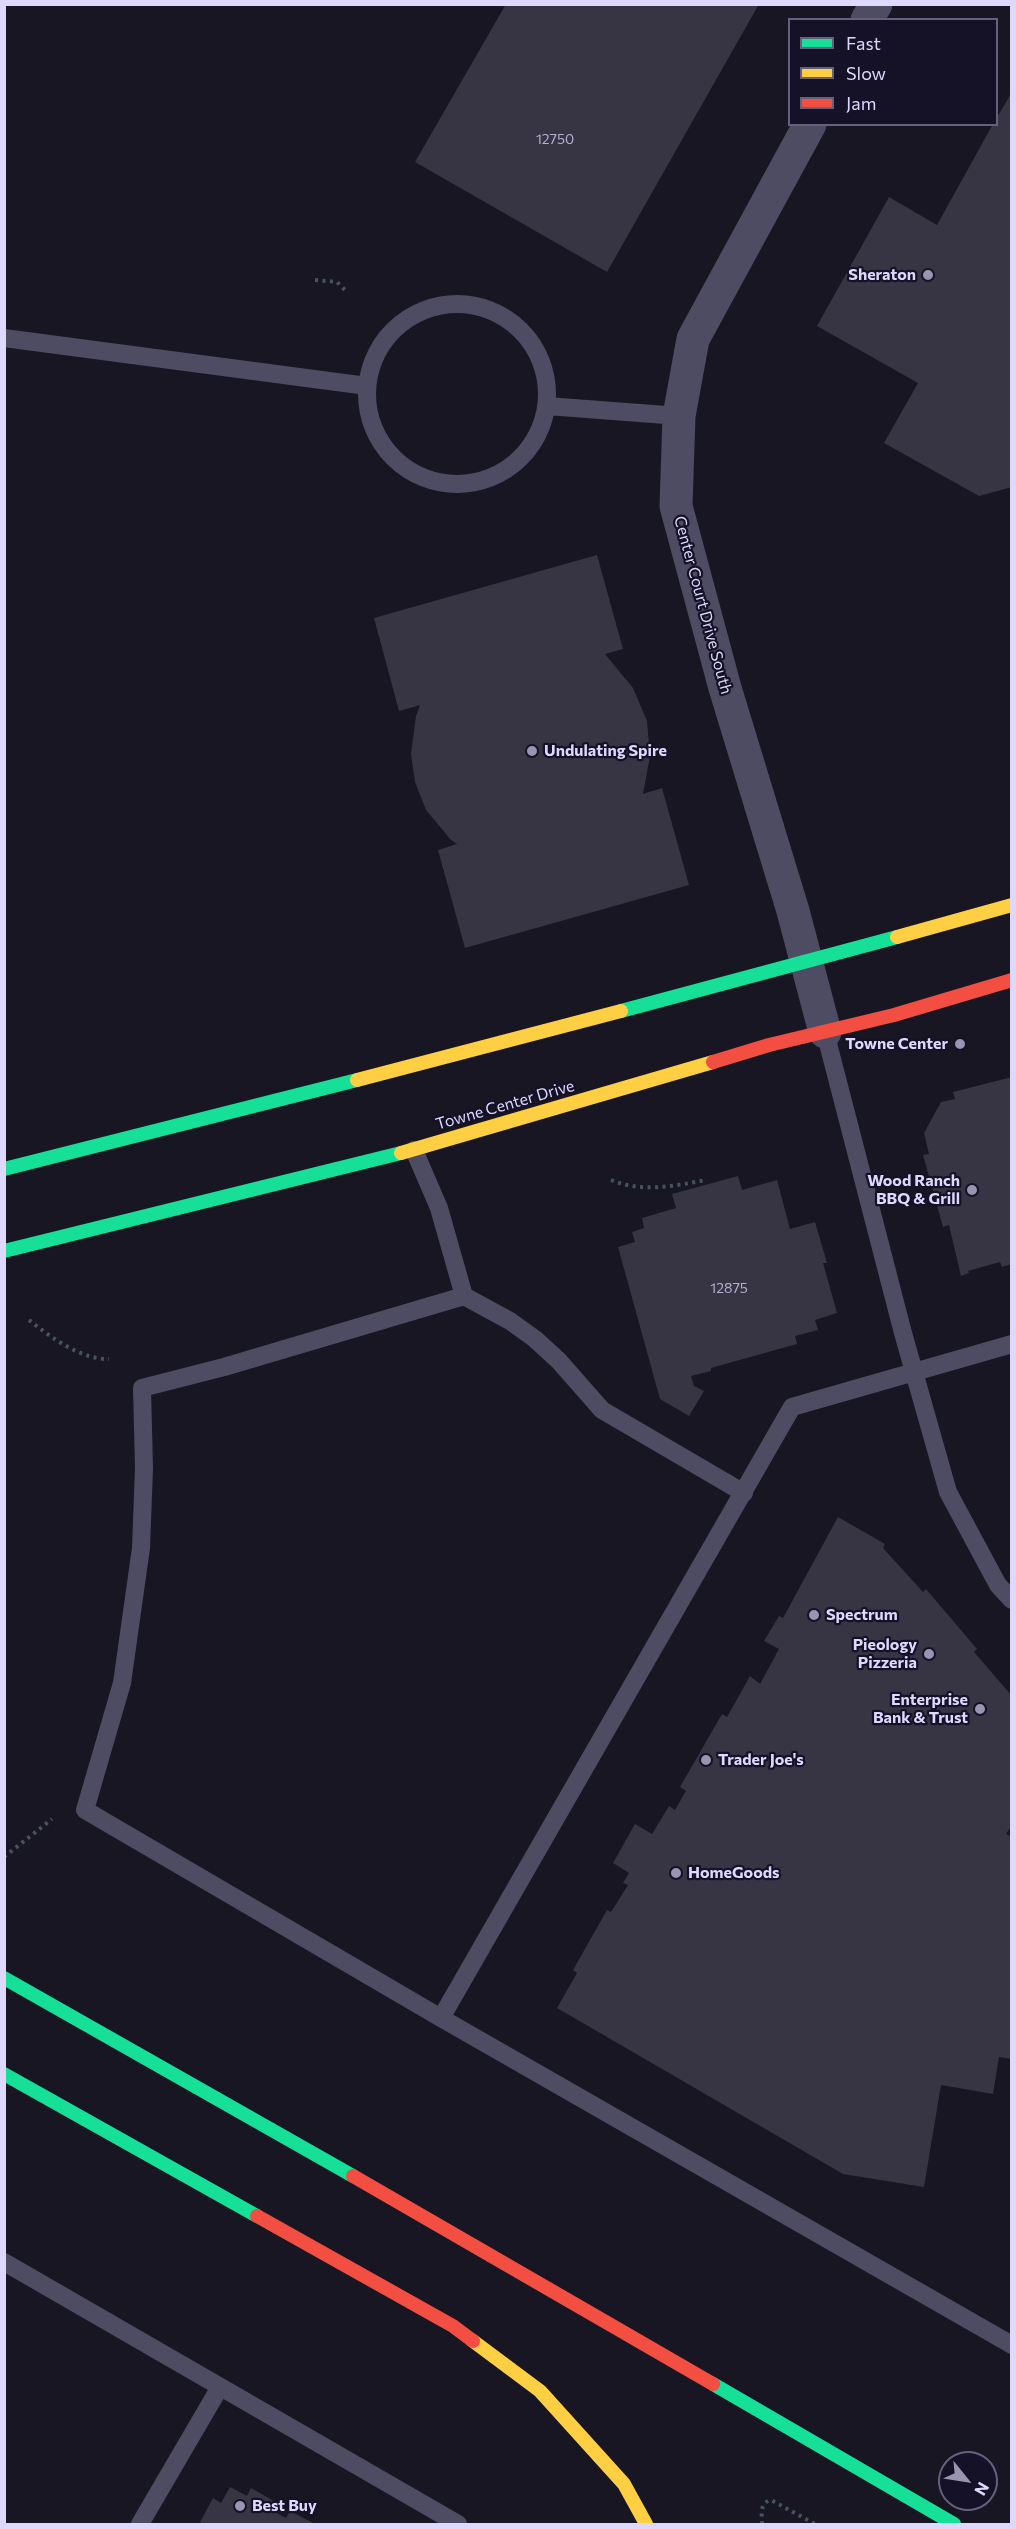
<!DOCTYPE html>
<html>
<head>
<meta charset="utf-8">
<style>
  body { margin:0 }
  #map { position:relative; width:1016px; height:2529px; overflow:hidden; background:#181622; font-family:Commissioner,sans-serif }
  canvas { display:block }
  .frame { position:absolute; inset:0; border:6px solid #ded8fd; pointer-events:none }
  .legend { position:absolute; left:788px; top:18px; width:210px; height:108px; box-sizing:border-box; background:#151127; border:2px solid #65617d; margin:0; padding:8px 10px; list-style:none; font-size:18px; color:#ded8fd }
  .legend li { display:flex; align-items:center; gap:12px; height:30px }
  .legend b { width:30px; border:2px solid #65617d }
  .north { position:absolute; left:938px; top:2451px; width:60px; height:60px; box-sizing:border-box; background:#151127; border:2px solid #65617d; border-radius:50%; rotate:120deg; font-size:16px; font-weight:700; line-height:24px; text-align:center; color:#ded8fd }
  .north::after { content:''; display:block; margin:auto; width:21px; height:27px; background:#9994b0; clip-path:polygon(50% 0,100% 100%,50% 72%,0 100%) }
</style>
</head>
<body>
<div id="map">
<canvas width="1016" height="2529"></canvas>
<div class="frame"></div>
<ul class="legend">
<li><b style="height:8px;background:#16e098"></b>Fast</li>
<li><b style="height:8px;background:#ffcf43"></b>Slow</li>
<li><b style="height:8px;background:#f24e42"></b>Jam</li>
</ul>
<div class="north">N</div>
</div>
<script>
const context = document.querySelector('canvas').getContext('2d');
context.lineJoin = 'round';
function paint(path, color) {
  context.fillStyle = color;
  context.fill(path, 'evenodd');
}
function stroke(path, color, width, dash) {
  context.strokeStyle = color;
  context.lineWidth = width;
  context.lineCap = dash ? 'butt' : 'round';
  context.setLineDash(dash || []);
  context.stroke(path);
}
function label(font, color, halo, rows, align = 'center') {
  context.font = font + ' Commissioner,sans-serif';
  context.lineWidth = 4.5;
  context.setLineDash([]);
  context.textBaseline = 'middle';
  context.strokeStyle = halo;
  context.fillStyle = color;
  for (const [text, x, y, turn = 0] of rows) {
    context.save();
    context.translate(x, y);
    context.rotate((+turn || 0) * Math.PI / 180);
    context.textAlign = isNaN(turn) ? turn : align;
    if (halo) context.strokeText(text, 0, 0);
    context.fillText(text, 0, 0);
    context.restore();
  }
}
const building = new Path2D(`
  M506 4H759L607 272 415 162Z
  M1012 92V487L979 496 884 443 918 383 817 326 889 197 937 225 993 124H996V119Z
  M597 555 623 649 605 654 633 688 647 721 650 756 643 794 662 788 689 885 465 948 438 850 457 844 451 840 426 810 415 782 411 754 416 716 420 705 399 711 374 618Z
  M1012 1077V1264L1002 1267 1000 1262 968 1271 969 1273 961 1276 949 1225 943 1227 923 1155 929 1154 924 1133 941 1102 955 1099 953 1092Z
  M738 1176 742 1190 777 1180 790 1229 815 1222 827 1263H823L837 1313 815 1320 818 1330 795 1336 797 1344 711 1368V1371L691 1376 694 1386 704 1391 689 1416 660 1399 618 1247 635 1242 632 1232 644 1228 642 1218 676 1208 672 1194Z
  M838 1517 885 1544 883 1548 923 1592 926 1589 977 1649 974 1652 1012 1696V1825L1006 1834 1012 1837V2059L999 2057 993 2094 941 2085 924 2187 843 2174 557 2008 577 1973 573 1970 607 1910 611 1912 628 1885 623 1883 629 1873 613 1863 635 1824 652 1834 669 1806 675 1810 686 1791 680 1787 722 1714 727 1717 750 1676 760 1684 779 1649 764 1641 779 1616 783 1618Z
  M230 2487 247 2496 251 2488 274 2501 269 2509 286 2518 290 2511 315 2524H204L200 2522 213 2498 221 2503Z`);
const path = new Path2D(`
  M315 280 337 282 346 291
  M611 1180C642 1193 674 1186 706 1180
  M29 1320C50 1337 82 1360 109 1359
  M4 1857 52 1819
  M762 2524C762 2515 759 2503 771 2500L815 2524`);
const lane = new Path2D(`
  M367 394a90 90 0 1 1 180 0a90 90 0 1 1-180 0Z
  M4 338 367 386
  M547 406 679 416
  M825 1032 903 1333 948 1492 998 1585 1012 1600
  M414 1150 439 1208 464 1296
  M744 1493 602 1410 559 1361 535 1339 510 1321 464 1296 224 1367 142 1388 144 1468 141 1548 122 1683 85 1810 441 2018 1012 2345
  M441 2018 792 1407 1012 1344
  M4 2262 458 2524
  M140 2524 220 2387`);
const street = new Path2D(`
  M867 20 876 4
  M810 124 693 339 679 416 676 506 725 688 793 911 825 1032`);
const fast = new Path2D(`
  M621 1011 897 937
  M4 1169 357 1080
  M4 1251 401 1153
  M4 1978 353 2176
  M4 2074 257 2216
  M713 2384 954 2524`);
const slow = new Path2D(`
  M897 937 1012 905
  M357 1080 621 1011
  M401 1153 713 1062
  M473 2341 540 2391 624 2484 646 2524`);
const jam = new Path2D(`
  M713 1062 769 1045 894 1015 1012 980
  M353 2176 713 2384
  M257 2216 453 2326 473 2341`);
const markers = [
  [928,275,6,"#9994b0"],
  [532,751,6,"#9994b0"],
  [960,1044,6,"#9994b0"],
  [972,1190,6,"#9994b0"],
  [814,1615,6,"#9994b0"],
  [929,1654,6,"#9994b0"],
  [980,1709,6,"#9994b0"],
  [706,1760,6,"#9994b0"],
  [676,1873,6,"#9994b0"],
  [240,2506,6,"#9994b0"]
];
const numberNames = [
  ["12750",555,139],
  ["12875",729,1288]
];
const poiNames = [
  ["Sheraton",916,275],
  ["Undulating Spire",544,751,"left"],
  ["Towne Center",948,1044],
  ["Wood Ranch",960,1181],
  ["BBQ & Grill",960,1199],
  ["Spectrum",826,1615,"left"],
  ["Pieology",917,1645],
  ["Pizzeria",917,1663],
  ["Enterprise",968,1700],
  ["Bank & Trust",968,1718],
  ["Trader Joe's",718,1760,"left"],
  ["HomeGoods",688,1873,"left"],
  ["Best Buy",252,2506,"left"]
];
const streetNames = [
  ["Center Court Drive South",703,605,75],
  ["Towne Center Drive",505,1105,-16]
];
paint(building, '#373444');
stroke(path, '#485361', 4, [3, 4.5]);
stroke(lane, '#4d4c62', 18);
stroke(street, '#4d4c62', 33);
stroke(fast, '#16e098', 14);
stroke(slow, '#ffcf43', 14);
stroke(jam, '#f24e42', 14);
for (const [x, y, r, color] of markers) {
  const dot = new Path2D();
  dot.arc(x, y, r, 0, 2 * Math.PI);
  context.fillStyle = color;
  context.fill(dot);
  stroke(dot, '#151127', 2);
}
label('14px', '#b4afcf', null, numberNames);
label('bold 16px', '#ded8fd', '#151127', poiNames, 'right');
label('16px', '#ded8fd', '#151127', streetNames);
</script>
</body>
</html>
